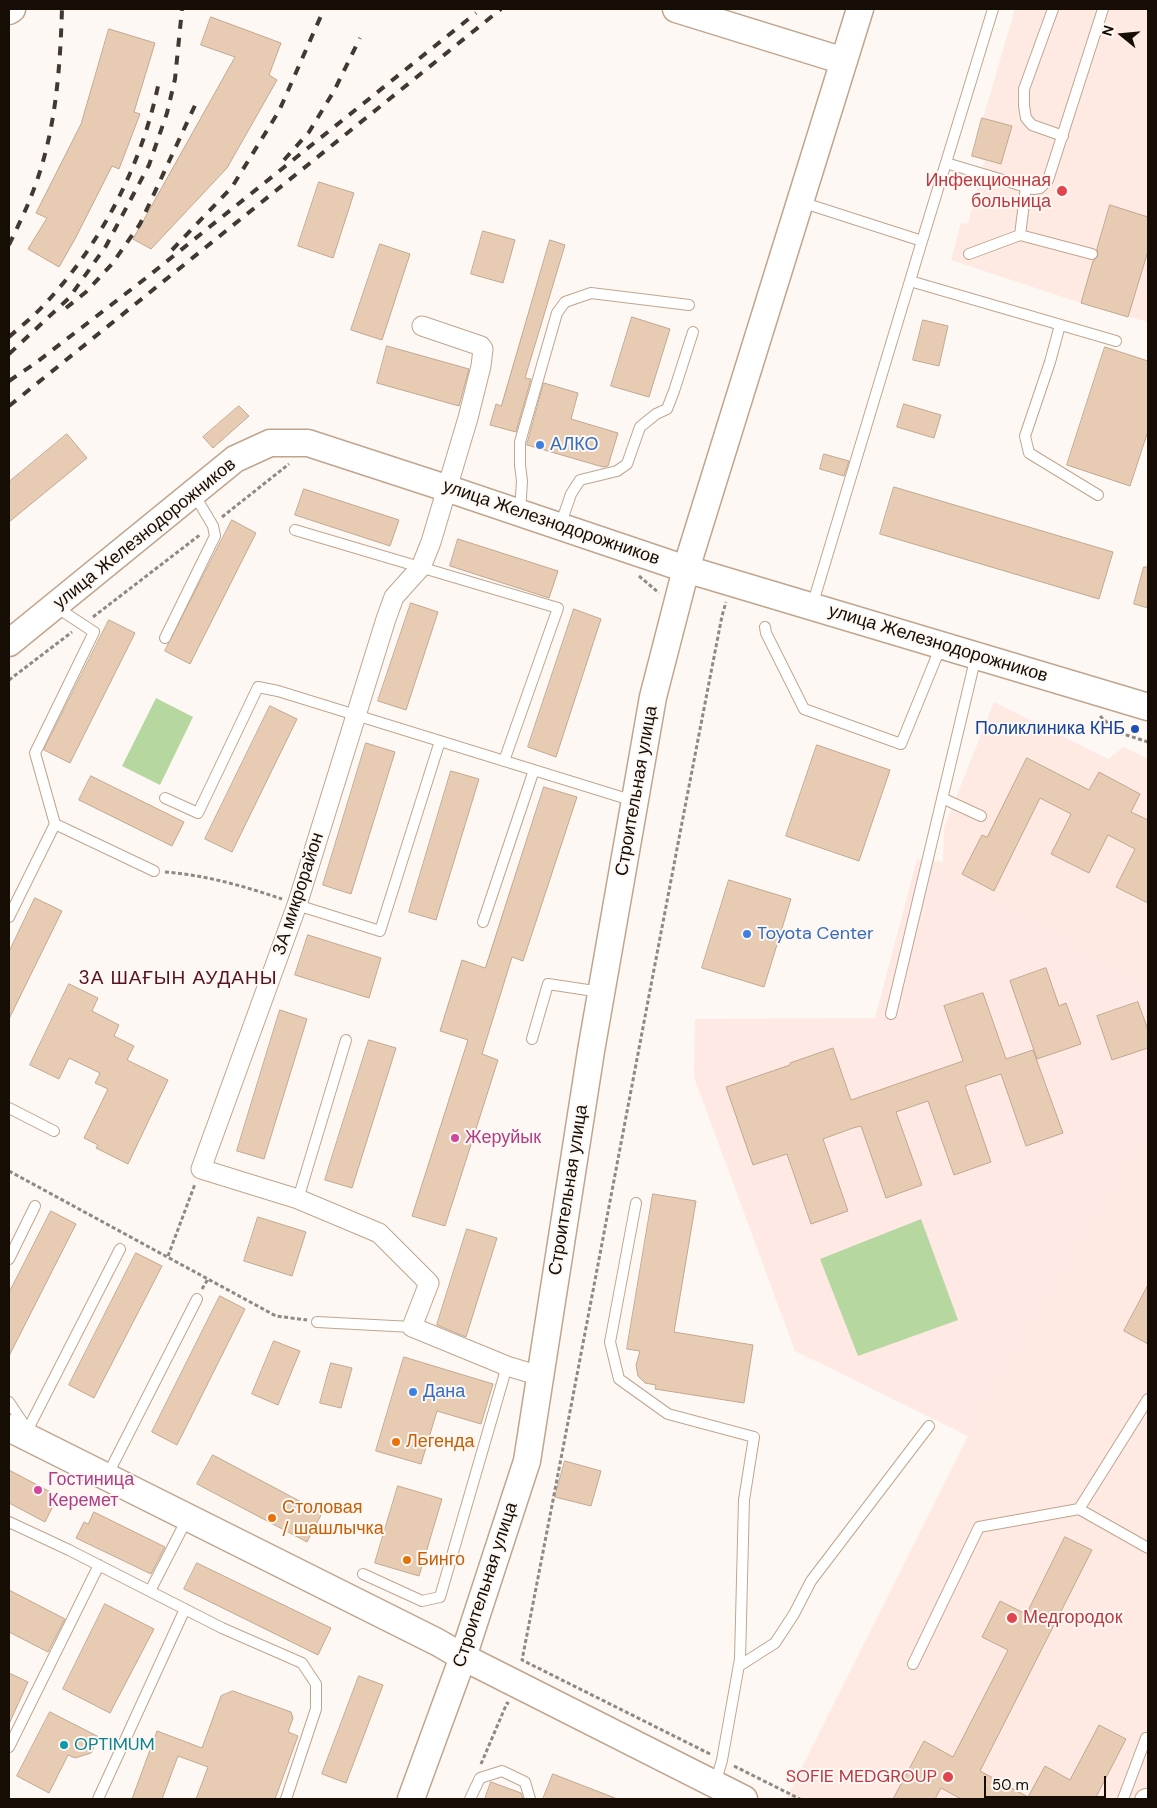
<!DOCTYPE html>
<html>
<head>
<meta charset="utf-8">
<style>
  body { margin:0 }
  #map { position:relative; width:1157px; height:1808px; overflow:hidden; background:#fdf8f3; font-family:"DM Sans",sans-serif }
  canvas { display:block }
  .frame { position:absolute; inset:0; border:10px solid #160d05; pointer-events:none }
  .north { position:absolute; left:1097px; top:10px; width:50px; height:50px; -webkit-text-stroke:4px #fdf8f3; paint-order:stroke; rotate:287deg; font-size:14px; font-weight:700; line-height:20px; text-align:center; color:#160d05 }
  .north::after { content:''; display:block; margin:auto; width:18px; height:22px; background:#160d05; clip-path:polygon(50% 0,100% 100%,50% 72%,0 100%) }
  .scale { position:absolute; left:984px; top:1776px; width:122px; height:22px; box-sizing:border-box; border:2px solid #160d05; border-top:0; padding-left:6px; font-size:15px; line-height:18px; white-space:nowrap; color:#160d05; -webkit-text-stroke:4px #fdf8f3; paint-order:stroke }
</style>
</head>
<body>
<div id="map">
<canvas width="1157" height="1808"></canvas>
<div class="frame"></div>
<div class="north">N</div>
<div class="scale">50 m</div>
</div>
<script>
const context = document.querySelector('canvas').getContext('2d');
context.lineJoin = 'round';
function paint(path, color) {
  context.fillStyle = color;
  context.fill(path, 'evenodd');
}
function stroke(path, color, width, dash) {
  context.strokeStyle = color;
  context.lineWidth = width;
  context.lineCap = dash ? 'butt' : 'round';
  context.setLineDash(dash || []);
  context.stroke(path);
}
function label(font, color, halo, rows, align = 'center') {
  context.font = font + ' "DM Sans",sans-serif';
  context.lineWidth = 4;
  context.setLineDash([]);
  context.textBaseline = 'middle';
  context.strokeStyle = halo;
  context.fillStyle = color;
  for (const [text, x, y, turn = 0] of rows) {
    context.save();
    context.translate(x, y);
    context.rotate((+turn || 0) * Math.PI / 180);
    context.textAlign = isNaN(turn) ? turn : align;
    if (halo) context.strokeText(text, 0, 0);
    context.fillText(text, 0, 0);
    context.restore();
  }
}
const education = new Path2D(`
  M917 859 945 872 1148 981V1138L968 1436 795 1351 694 1077 695 1019 875 1018Z`);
const medical = new Path2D(`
  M1015 9H1148V322L1081 303 951 260 961 223 968 224 985 160 972 156Z
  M994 702 1108 759 1124 747 1148 759V981L945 872 917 859 943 862 944 828Z
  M1148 1138V1799H786L968 1436Z`);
const green = new Path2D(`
  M156 698 193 717 160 785 122 766Z
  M921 1219 958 1320 858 1356 820 1259Z`);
const building = new Path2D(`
  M211 17 281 43 269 75 277 80 227 168 151 249 133 239 235 57 201 45Z
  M109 29 155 43 134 112 140 114 119 169 112 166 75 239 59 267 28 249 47 218 36 213 81 124Z
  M982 118 1012 126 1001 164 972 156Z
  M319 182 354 193 333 258 298 246Z
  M1110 205 1148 217V251L1128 317 1081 303 1093 261 1098 256 1097 249Z
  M483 231 515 240 503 283 471 274Z
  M550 240 565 245 525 378 531 379 516 432 490 425 496 404 501 406Z
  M380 244 410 254 382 340 351 330Z
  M632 317 670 329 649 397 611 386Z
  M923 320 948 326 939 366 913 360Z
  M387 346 469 369 459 406 377 383Z
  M1105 347 1148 361V431L1130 486 1067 465Z
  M544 383 578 393 571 419 618 433 608 466 603 467 527 445Z
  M904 404 941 415 934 438 897 427Z
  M239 406 249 416 213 448 203 437Z
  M67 434 87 458 9 522V482Z
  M824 454 849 461 844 476 820 469Z
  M894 487 1113 552 1099 599 880 534Z
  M304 489 399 520 390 546 295 515Z
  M232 520 256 533 190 664 165 651Z
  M458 539 558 571 549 598 450 566Z
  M1144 567H1148V608L1134 604Z
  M411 603 438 612 406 710 378 701Z
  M574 609 601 619 556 757 528 747Z
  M109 620 135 633 70 763 44 750Z
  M270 706 297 719 232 852 205 839Z
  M366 743 395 752 351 894 323 885Z
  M817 745 890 770 859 861 786 836Z
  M1027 758 1089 790 1099 772 1140 794 1131 812 1148 820V903L1116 887 1135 849 1108 835 1089 873 1051 854 1071 814 1040 798 994 891 962 874 982 835 987 837Z
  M451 771 479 779 436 920 409 912Z
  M91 776 184 822 172 846 79 800Z
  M544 787 577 797 523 961 512 957 482 1054 498 1060 445 1226 412 1216 468 1040 440 1031 462 960 485 968Z
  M729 880 791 899 764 987 702 968Z
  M35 898 62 911 9 1019V952Z
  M308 935 381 958 369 998 295 975Z
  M1046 968 1059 1006 1066 1003 1081 1044 1037 1059 1010 981Z
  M69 984 98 998 92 1011 119 1025 114 1036 134 1046 127 1060 168 1080 128 1164 96 1148 98 1145 84 1138 108 1089 95 1083 100 1073 69 1058 59 1079 30 1065Z
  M983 993 1006 1059 1033 1050 1063 1133 1026 1146 1001 1074 965 1086 991 1162 954 1175 928 1101 896 1112 922 1185 886 1198 861 1126 853 1128 823 1139 848 1211 811 1224 787 1154 753 1165 726 1087 790 1065V1063L833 1048 851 1100 963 1061 944 1006Z
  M1138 1002 1148 1030V1048L1112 1060 1097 1016Z
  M280 1010 307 1019 264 1159 237 1151Z
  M369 1040 396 1048 352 1188 325 1180Z
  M653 1194 696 1201 674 1332 753 1345 744 1403 655 1389 656 1385 645 1383 638 1376 636 1365 640 1351 627 1349Z
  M51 1211 76 1224 9 1356V1293Z
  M258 1217 306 1232 292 1276 244 1261Z
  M467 1229 497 1238 466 1337 437 1325Z
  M136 1253 162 1266 94 1398 69 1385Z
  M1148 1285V1344L1124 1331Z
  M220 1296 245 1309 177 1445 152 1432Z
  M274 1341 300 1351 278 1405 252 1394Z
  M404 1357 493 1384 481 1424 437 1411 421 1464 376 1451Z
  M331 1363 352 1368 341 1408 320 1403Z
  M213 1455 322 1513 307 1542 197 1484Z
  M565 1461 601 1471 591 1506 555 1497Z
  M9 1470 58 1496 45 1522 9 1503Z
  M398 1486 442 1499 419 1576 375 1563Z
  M94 1512 165 1547 151 1574 76 1538 84 1522 88 1524Z
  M1065 1537 1092 1550 980 1771 1028 1797 1045 1766 1070 1780 1099 1725 1126 1739 1095 1799H961L941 1788 935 1799H893L924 1741 953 1757 1008 1650 982 1637 1000 1601 1026 1614Z
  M197 1563 331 1628 318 1655 184 1589Z
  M9 1590 65 1619 48 1652 9 1632Z
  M105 1604 154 1629 110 1713 63 1689Z
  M9 1673 28 1682 9 1724Z
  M359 1676 383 1685 346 1783 322 1774Z
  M233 1691 291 1712 293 1718 288 1732 298 1736 275 1799H196L208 1767 178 1756 162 1799H132L157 1731 202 1748 221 1696Z
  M50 1712 99 1737 91 1753 75 1758 68 1755 49 1793 17 1776Z
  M553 1774 615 1798V1799H543Z
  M491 1782 521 1793 523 1799H485Z`);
const path = new Path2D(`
  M222 517 289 464
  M639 576 659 593
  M93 617 201 534
  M9 680 72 632
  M1100 716 1117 732 1148 742
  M165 872C205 875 244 886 282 899
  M9 1171 276 1316 307 1320
  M168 1256 195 1184
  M202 1289 208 1279
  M710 1754 522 1660C590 1312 654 964 722 616L726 602
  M481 1764 507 1703 509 1704
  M734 1766 800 1799`);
const lane = new Path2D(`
  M1053 9 1024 89V106L1026 118 1032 125 1063 136
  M946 163 1033 189 1040 188 1048 180 1103 9
  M801 202 922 241 993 9
  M1020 235 1026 187
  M969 254 1020 235 1092 254
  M910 281 1116 341
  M1060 325 1050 362 1025 436 1029 453 1098 495
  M520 512 522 481 520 465V442L557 313 565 302 591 293 689 305
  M560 526 571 494 580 480 617 471 627 464 640 427 656 414 667 409 674 391 693 332
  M295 530 558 608 504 761
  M812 606 922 241
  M765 627 766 633 804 709 901 744 941 646
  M165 638 215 536 213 526 194 494
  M165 798 198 813 258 687 278 691 634 801
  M942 798 981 816
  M55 824 154 871
  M297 905 380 931 440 741
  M9 917 55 824 35 753 94 632 56 607
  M483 922 534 770
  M891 1014 976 656
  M532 1039 548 984 601 992
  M9 1108 54 1131
  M298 1199 346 1040
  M636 1203 610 1342 619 1379 668 1414 754 1437 744 1500 740 1659 722 1760 715 1784
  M9 1259 35 1206
  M317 1322 412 1327
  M9 1402 27 1429
  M25 1435 120 1249
  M107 1476 197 1299
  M1079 1509 1148 1399
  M9 1522 69 1550 222 1628 302 1663 316 1684V1709L286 1799
  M363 1574 422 1601 440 1597 507 1366
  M150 1591 187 1519
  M913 1664 979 1527 1079 1509 1148 1548
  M739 1666 775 1643 794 1614 811 1581 929 1426
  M9 1747 99 1565
  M98 1799 185 1609
  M470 1799 480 1778 502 1771 525 1782 530 1799
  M1123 1799 1146 1738H1148`);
const street = new Path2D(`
  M422 326 481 346 483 349 481 366 468 418 431 542 421 567 394 597 386 619 297 905 201 1169 298 1199 379 1233 429 1283 412 1327 507 1366 540 1376
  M1145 1799 1148 1798`);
const secondary = new Path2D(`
  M676 9 844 61
  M9 11 12 9
  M9 643 235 459 270 443H308L446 488 686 569 1148 707
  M9 1428 437 1642 463 1657 744 1799
  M411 1799 463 1657 527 1461 591 1051 653 697 686 569 860 9`);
const rail = new Path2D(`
  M284 160 309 132 334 91 360 38
  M9 245C18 226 28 206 35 186 56 129 60 69 62 9
  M172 250 232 187 279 111 324 9
  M66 308 86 292 112 264 140 224 197 101
  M9 337C20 327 33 317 43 306 100 246 141 167 158 86
  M9 354 69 298 106 246 149 165 167 113 175 79 182 9
  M9 381 37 362 146 278 476 13
  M9 406 501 9`);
const markers = [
  [1062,191,6,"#e0444e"],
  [540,445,5,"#3f7fe0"],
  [1135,729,5,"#1a4fb4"],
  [747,934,5,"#3f7fe0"],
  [455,1138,5,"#d1479c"],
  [413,1392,5,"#3f7fe0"],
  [396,1442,5,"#e8710a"],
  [38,1490,5,"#d1479c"],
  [272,1518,5,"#e8710a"],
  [407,1560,5,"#e8710a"],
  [1012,1618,6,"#e0444e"],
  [64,1745,5,"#0f9aa8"],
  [948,1777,6,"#e0444e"]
];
const healthNames = [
  ["Инфекционная",1051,181],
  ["больница",1051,202],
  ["Медгородок",1023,1618,"left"],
  ["SOFIE MEDGROUP",937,1777]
];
const shopNames = [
  ["АЛКО",550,445],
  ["Toyota Center",757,934],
  ["Дана",423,1392]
];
const streetNames = [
  ["улица Железнодорожников",551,523,19],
  ["улица Железнодорожников",145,534,-39],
  ["улица Железнодорожников",938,644,17],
  ["Строительная улица",637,791,-80],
  ["3А микрорайон",299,894,-72],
  ["Строительная улица",569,1190,-81],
  ["Строительная улица",486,1585,-72]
];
const transitNames = [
  ["Поликлиника КНБ",1125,729]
];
const hotelNames = [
  ["Жеруйык",465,1138],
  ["Гостиница",48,1480],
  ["Керемет",48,1501]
];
const foodNames = [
  ["Легенда",406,1442],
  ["Столовая",282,1508],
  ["/ шашлычка",282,1529],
  ["Бинго",417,1560]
];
const cultureNames = [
  ["OPTIMUM",74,1745]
];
const neighbourhoodNames = [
  ["3А ШАҒЫН АУДАНЫ",178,979]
];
paint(education, '#ffe9e5');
paint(medical, '#feeae2');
paint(green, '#b7d7a1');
paint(building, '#e7cbb3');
stroke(building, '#c2a890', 1);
stroke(lane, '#c0a58e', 12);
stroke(street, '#c0a58e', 21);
stroke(secondary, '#c0a58e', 29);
stroke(path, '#908983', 3, [4, 2.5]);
stroke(lane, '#fff', 10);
stroke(street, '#fff', 19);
stroke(secondary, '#fff', 26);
stroke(rail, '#403831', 4, [9, 9]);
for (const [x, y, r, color] of markers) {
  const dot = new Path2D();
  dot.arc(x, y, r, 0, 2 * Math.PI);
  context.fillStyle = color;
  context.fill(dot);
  stroke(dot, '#fdf8f3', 2);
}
label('18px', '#be3a42', '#fdf8f3', healthNames, 'right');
label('18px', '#366cbe', '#fdf8f3', shopNames, 'left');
label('18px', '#160d05', '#fdf8f3', streetNames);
label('18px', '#164399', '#fdf8f3', transitNames, 'right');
label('18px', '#b23c85', '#fdf8f3', hotelNames, 'left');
label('18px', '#c56008', '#fdf8f3', foodNames, 'left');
label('18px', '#0d838f', '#fdf8f3', cultureNames, 'left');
context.letterSpacing = '1px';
label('19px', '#571220', '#fdf8f3', neighbourhoodNames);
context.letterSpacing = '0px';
</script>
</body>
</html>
